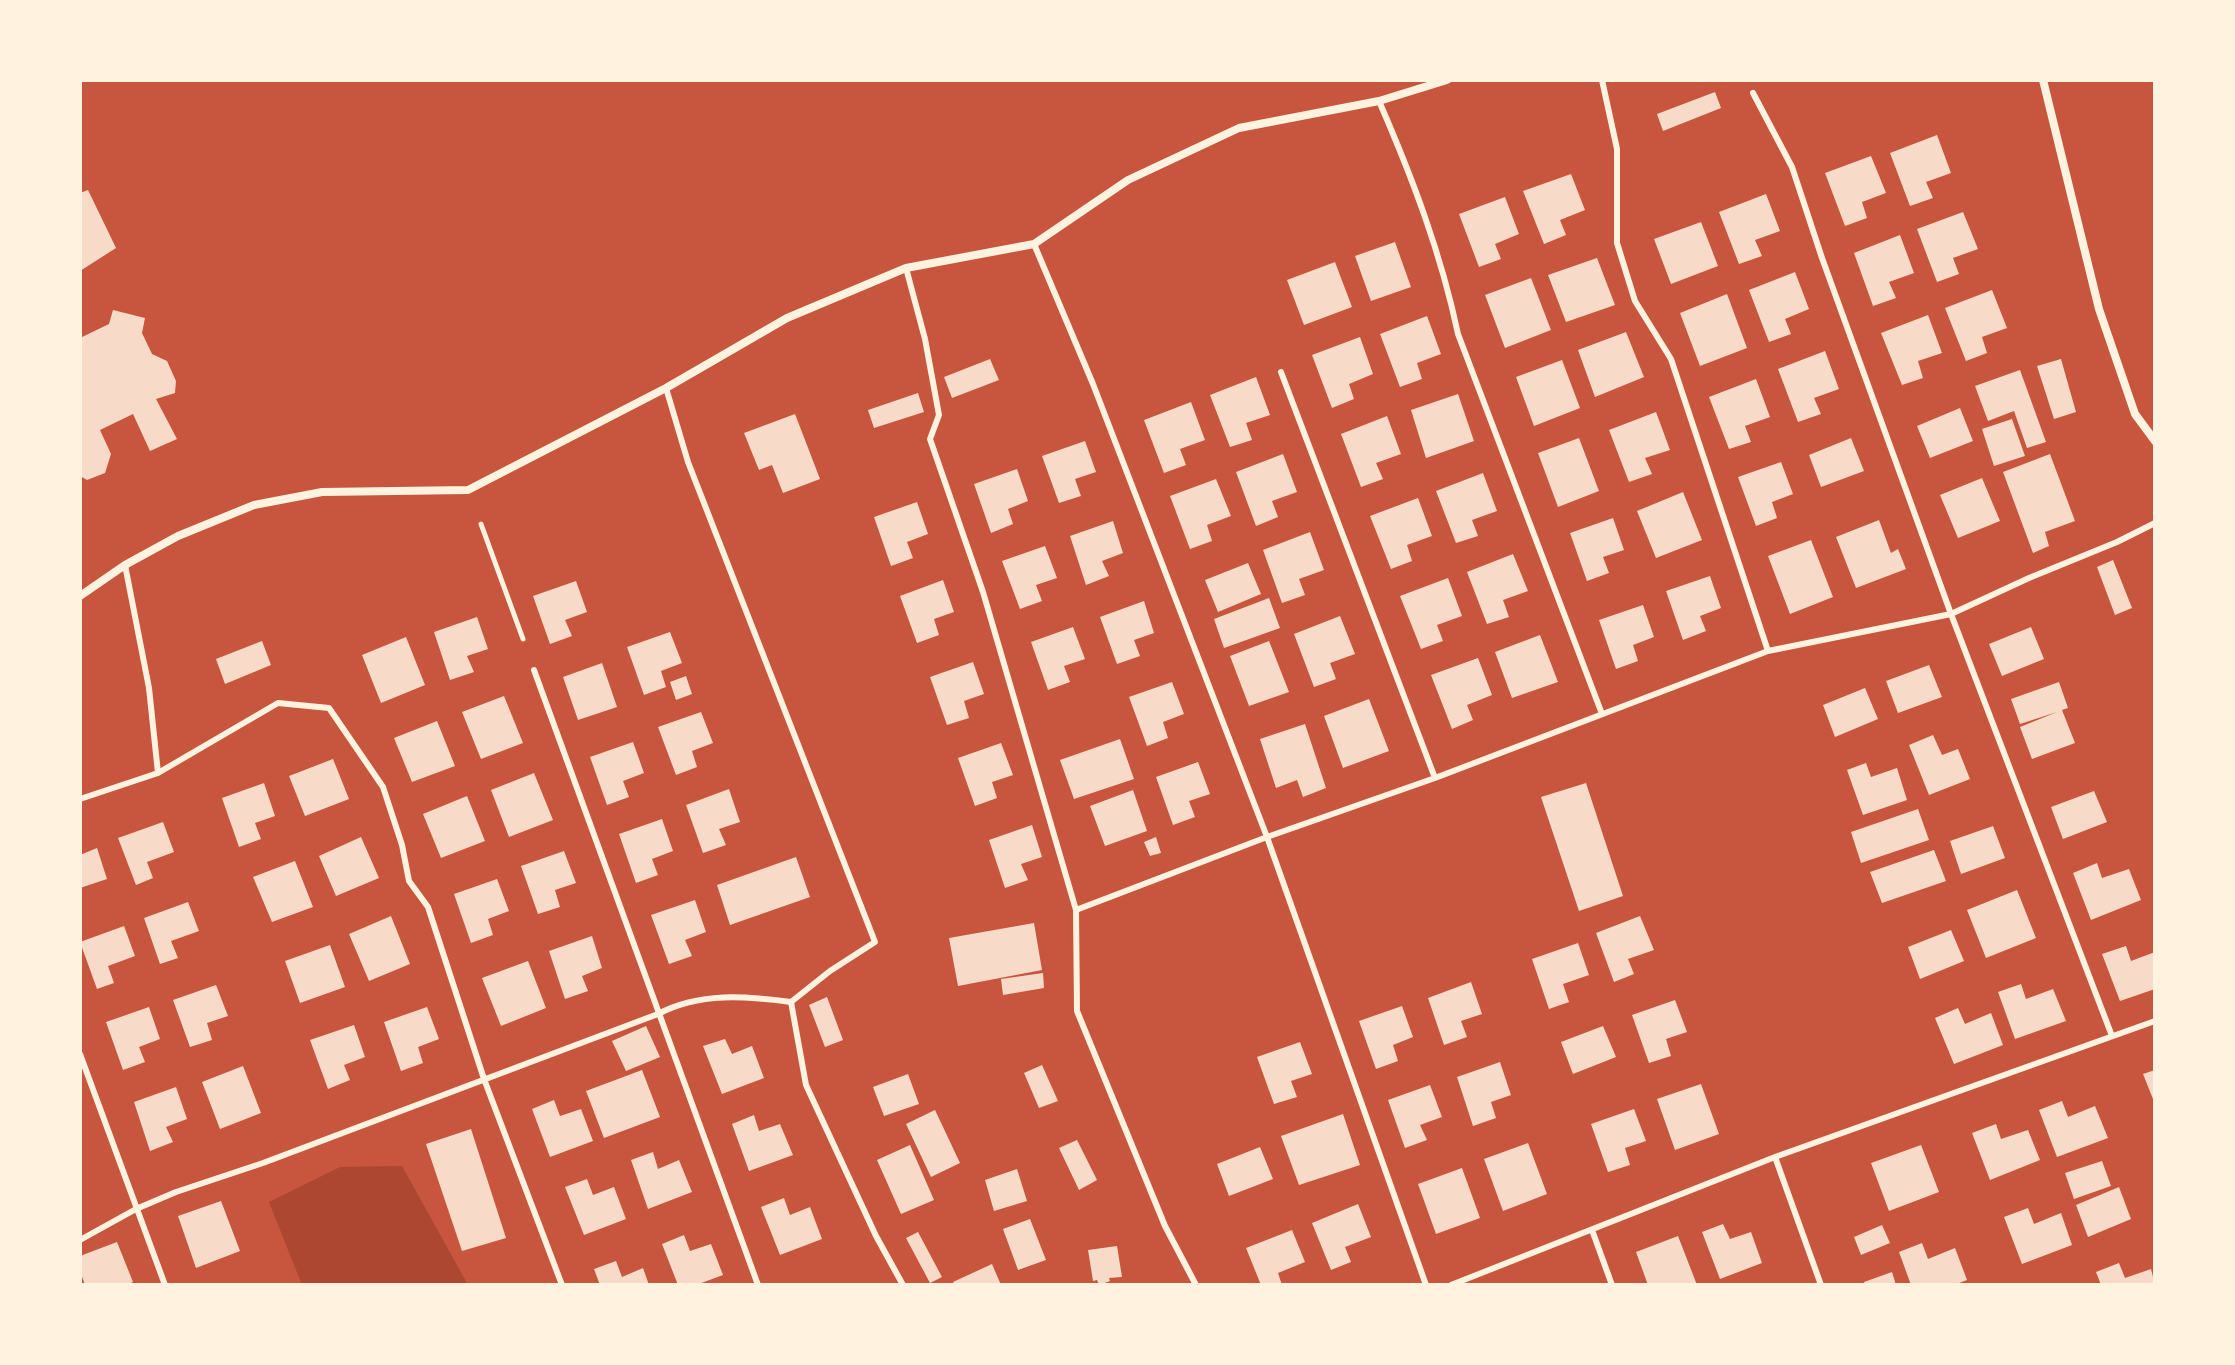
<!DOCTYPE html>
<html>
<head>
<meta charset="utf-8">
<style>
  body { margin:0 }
  #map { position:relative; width:2235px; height:1365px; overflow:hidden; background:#c8553d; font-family:Manrope,sans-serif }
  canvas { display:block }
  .frame { position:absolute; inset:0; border:82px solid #fff3e0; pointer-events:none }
</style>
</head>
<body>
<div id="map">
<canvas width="2235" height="1365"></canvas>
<div class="frame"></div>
</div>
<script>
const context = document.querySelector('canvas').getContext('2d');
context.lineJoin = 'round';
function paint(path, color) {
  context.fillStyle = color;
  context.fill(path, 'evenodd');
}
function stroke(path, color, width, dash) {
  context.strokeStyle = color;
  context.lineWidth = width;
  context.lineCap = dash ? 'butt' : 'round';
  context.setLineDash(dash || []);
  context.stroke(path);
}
const green = new Path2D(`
  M402 1166 468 1285H302L269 1202 340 1167Z`);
const building = new Path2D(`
  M1715 92 1721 108 1663 131 1657 114Z
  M1937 135 1951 173 1926 182 1933 198 1910 206 1890 153Z
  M1871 156 1886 193 1862 202 1867 218 1845 226 1825 173Z
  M1571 174 1585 210 1560 220 1566 235 1544 244 1523 191Z
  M88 190 116 248 80 271V193Z
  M1766 194 1780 231 1755 240 1762 256 1739 264 1719 212Z
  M1505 197 1519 234 1495 244 1501 259 1479 267 1459 214Z
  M1963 212 1978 249 1953 258 1959 274 1937 282 1917 229Z
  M1701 222 1718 266 1671 284 1654 239Z
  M1900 235 1914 273 1889 282 1896 298 1873 306 1854 253Z
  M1395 242 1411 287 1371 301 1355 256Z
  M1597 258 1615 305 1566 322 1548 275Z
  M1335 262 1352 307 1304 325 1287 280Z
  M1795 272 1809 309 1785 319 1791 334 1769 342 1749 290Z
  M1531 278 1551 330 1505 348 1485 295Z
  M1992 290 2007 328 1982 337 1987 353 1966 361 1945 308Z
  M1727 294 1747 348 1700 366 1680 313Z
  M113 310 145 318 142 333 152 354 167 361 176 381 175 393 156 399 177 439 150 451 133 414 100 430 111 454 105 473 87 480 80 476V338L109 324Z
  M1928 315 1942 353 1918 361 1923 378 1902 385 1881 333Z
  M1427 316 1441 354 1417 363 1422 379 1400 387 1380 334Z
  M1626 332 1644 377 1595 397 1578 350Z
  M1360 337 1373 374 1349 384 1354 399 1332 408 1312 355Z
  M1825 351 1839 389 1814 398 1821 414 1798 422 1778 369Z
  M990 359 999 380 952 398 944 377Z
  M2061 359 2076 412 2054 419 2037 366Z
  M1562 360 1580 408 1534 426 1516 377Z
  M2020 370 2046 442 2027 448 2014 411 1988 421 1975 386Z
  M1256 377 1270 415 1246 423 1252 440 1230 447 1210 395Z
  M1756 379 1770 417 1745 426 1751 442 1729 449 1709 397Z
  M918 393 924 412 874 428 868 410Z
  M1458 394 1474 441 1426 458 1411 410Z
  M1191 402 1205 440 1180 449 1186 465 1164 473 1144 420Z
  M1960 408 1973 441 1930 458 1917 426Z
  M1656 412 1670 450 1645 458 1652 474 1629 482 1609 430Z
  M795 414 820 479 783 493 772 465 759 470 744 433Z
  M1387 416 1401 454 1376 463 1383 479 1361 487 1341 434Z
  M2012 419 2025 456 1994 466 1982 429Z
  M1579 438 1599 491 1558 507 1538 453Z
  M1851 438 1864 471 1821 487 1809 455Z
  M1085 441 1096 472 1075 479 1081 496 1059 503 1042 456Z
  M1283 454 1297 492 1272 501 1278 517 1256 526 1236 472Z
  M2050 454 2075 521 2045 532 2049 546 2033 553 2003 472Z
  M1781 462 1793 494 1772 502 1777 518 1756 526 1738 477Z
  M1017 469 1028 501 1008 509 1013 524 991 533 974 484Z
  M1483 473 1497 511 1472 520 1478 536 1456 543 1436 491Z
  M1982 478 2000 521 1958 538 1940 495Z
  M1216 479 1231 516 1207 525 1212 541 1190 549 1170 496Z
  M1683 492 1702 540 1656 558 1637 511Z
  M1418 498 1432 536 1407 545 1412 561 1391 569 1370 516Z
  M917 502 928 534 907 542 913 558 891 566 874 517Z
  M1613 518 1624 550 1603 557 1609 573 1587 581 1570 533Z
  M1879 520 1891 553 1898 549 1906 569 1856 588 1836 537Z
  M1113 521 1123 553 1102 561 1109 576 1086 585 1070 536Z
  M1310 532 1324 570 1299 579 1305 595 1282 603 1263 550Z
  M1811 540 1833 597 1790 614 1768 556Z
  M1045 546 1057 578 1036 585 1042 601 1020 609 1002 561Z
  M1513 554 1528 591 1503 600 1509 617 1487 624 1467 572Z
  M2113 560 2132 608 2115 615 2097 567Z
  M1248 563 1261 594 1218 612 1205 580Z
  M1710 576 1721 608 1700 616 1706 631 1683 640 1666 591Z
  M1448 578 1462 616 1437 625 1443 641 1421 649 1400 596Z
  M943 580 954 612 934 619 939 635 917 643 900 596Z
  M576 581 587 612 565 620 572 636 550 644 533 596Z
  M1269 598 1280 628 1224 648 1214 619Z
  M1144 601 1154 633 1134 640 1140 656 1117 664 1100 617Z
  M1643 605 1654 637 1633 645 1638 661 1616 669 1599 620Z
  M1340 616 1355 654 1330 663 1336 679 1314 687 1294 634Z
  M477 617 488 649 467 656 474 672 450 680 434 632Z
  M1073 627 1085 659 1064 666 1070 682 1048 690 1031 642Z
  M2031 627 2044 659 2002 676 1989 644Z
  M670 632 682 663 661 671 666 687 644 695 627 647Z
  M1540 635 1558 682 1512 698 1495 652Z
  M406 637 425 685 381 703 362 655Z
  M262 641 271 665 225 684 216 659Z
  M1269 641 1289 692 1249 706 1230 656Z
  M1478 658 1492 695 1467 705 1473 720 1452 729 1431 675Z
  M973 662 984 694 964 701 969 718 947 725 930 677Z
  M602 663 617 707 578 720 563 677Z
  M1929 665 1942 697 1898 713 1886 681Z
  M686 676 692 694 676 700 670 682Z
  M1172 682 1184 714 1163 722 1168 738 1147 746 1129 697Z
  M2059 682 2068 708 2062 710 2075 743 2032 759 2020 727 2057 712 2020 724 2011 699Z
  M1865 688 1878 719 1835 737 1823 705Z
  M504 696 523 743 481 759 462 712Z
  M1369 699 1389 751 1343 768 1324 716Z
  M701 712 713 743 692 751 697 767 676 775 658 727Z
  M437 721 455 766 412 782 394 738Z
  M1305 724 1326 788 1303 797 1297 780 1276 788 1260 739Z
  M1933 735 1942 755 1958 749 1970 779 1929 795 1909 745Z
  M1120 739 1134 779 1074 799 1060 760Z
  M633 742 644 773 623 781 629 797 607 805 590 757Z
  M1001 743 1013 775 992 782 997 798 975 806 958 758Z
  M333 759 349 799 305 816 289 776Z
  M1198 762 1210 794 1189 801 1195 817 1173 825 1156 777Z
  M1866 763 1871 777 1897 768 1907 800 1863 815 1847 770Z
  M534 773 553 820 509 837 491 790Z
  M264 783 275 816 255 823 261 839 239 847 222 798Z
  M1586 783 1623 896 1579 911 1541 797Z
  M729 789 740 822 719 829 726 845 703 853 686 805Z
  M1133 790 1147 831 1105 846 1090 806Z
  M2094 791 2107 822 2063 839 2051 807Z
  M467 796 485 841 441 858 423 814Z
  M1918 809 1929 840 1861 863 1851 832Z
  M662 819 673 851 652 859 658 875 636 883 619 834Z
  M163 822 174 852 147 862 153 878 136 885 118 838Z
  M1032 825 1042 857 1021 864 1028 880 1005 888 989 840Z
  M1993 826 2005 858 1961 874 1950 841Z
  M361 837 379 878 336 896 319 856Z
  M1156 837 1161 853 1150 856 1144 842Z
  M97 848 107 879 80 888V855Z
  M1934 850 1946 881 1882 903 1870 872Z
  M564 851 576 883 555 890 560 907 538 914 521 866Z
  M796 857 810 897 730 925 717 885Z
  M295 861 313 907 272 922 253 877Z
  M2097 863 2102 878 2129 869 2141 900 2091 920 2073 873Z
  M497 879 509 911 488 919 493 935 471 943 454 894Z
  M2017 890 2036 938 1986 958 1967 910Z
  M695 900 706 932 685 940 692 956 669 964 651 915Z
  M188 902 199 931 171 941 178 958 160 964 144 918Z
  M391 916 410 964 369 981 349 934Z
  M1640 916 1654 950 1628 959 1634 974 1614 982 1596 933Z
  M1034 923 1042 970 958 986 949 938Z
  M124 926 135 956 108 966 114 983 97 989 80 942Z
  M1951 930 1964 961 1920 979 1908 947Z
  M592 936 602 968 582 976 588 991 565 999 549 951Z
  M1578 943 1589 975 1563 984 1569 1002 1549 1009 1532 959Z
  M330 945 345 987 300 1003 285 961Z
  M2126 946 2131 961 2155 952V989L2120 1001 2102 954Z
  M528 961 546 1008 501 1026 482 978Z
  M1043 973 1044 988 1003 995 1001 979Z
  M1471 982 1482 1014 1461 1021 1467 1037 1444 1045 1428 998Z
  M2021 984 2026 999 2053 989 2066 1021 2015 1039 1998 992Z
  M216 985 228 1016 207 1023 212 1040 190 1047 173 1000Z
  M827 997 843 1040 825 1047 809 1005Z
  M1675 1000 1687 1032 1666 1039 1671 1056 1649 1063 1632 1015Z
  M1402 1006 1413 1037 1393 1045 1398 1061 1376 1069 1359 1021Z
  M149 1007 160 1039 139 1047 145 1062 123 1070 106 1022Z
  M427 1007 439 1039 418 1047 423 1063 401 1071 384 1022Z
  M1958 1008 1965 1024 1991 1013 2003 1045 1954 1064 1935 1018Z
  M354 1025 365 1057 344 1065 350 1080 328 1089 310 1040Z
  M646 1026 660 1057 626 1071 612 1041Z
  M1603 1026 1616 1057 1573 1074 1561 1042Z
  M725 1039 732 1054 752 1046 764 1078 722 1094 703 1046Z
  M1300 1042 1312 1074 1291 1081 1297 1097 1274 1104 1257 1057Z
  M1500 1062 1511 1095 1491 1102 1496 1118 1473 1126 1457 1077Z
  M1042 1065 1058 1101 1039 1108 1024 1073Z
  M243 1066 261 1113 220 1129 202 1082Z
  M642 1070 660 1117 604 1138 586 1091Z
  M2155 1070V1104L2143 1074Z
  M908 1074 919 1104 884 1116 873 1087Z
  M1701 1084 1719 1134 1675 1150 1657 1099Z
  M1430 1085 1442 1117 1420 1125 1427 1140 1405 1148 1388 1100Z
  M176 1087 187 1119 166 1127 173 1142 150 1151 134 1102Z
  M554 1100 560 1116 581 1109 593 1141 550 1157 532 1109Z
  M2062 1101 2068 1117 2095 1106 2108 1138 2057 1157 2039 1110Z
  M1634 1109 1646 1141 1625 1148 1630 1165 1608 1172 1591 1124Z
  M935 1110 960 1163 931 1177 906 1124Z
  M1343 1114 1360 1165 1299 1185 1281 1136Z
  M754 1115 759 1131 780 1124 793 1155 749 1171 732 1124Z
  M1996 1124 2001 1139 2028 1130 2040 1160 1990 1180 1972 1133Z
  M471 1129 506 1238 462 1251 426 1144Z
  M1077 1140 1097 1180 1079 1190 1059 1148Z
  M1528 1143 1547 1194 1503 1211 1484 1159Z
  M910 1145 934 1200 901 1214 877 1160Z
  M1921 1145 1939 1192 1889 1211 1871 1163Z
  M1260 1147 1273 1179 1229 1196 1217 1164Z
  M653 1152 658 1169 679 1160 692 1192 648 1209 631 1160Z
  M2102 1161 2111 1186 2074 1199 2065 1173Z
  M1462 1168 1480 1218 1436 1234 1418 1184Z
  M1017 1169 1027 1201 994 1211 985 1180Z
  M587 1179 593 1195 614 1187 626 1219 584 1235 565 1187Z
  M2119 1187 2131 1219 2088 1237 2076 1205Z
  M784 1198 790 1215 810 1207 822 1239 780 1255 761 1207Z
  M221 1201 240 1251 196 1268 178 1216Z
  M1358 1204 1371 1237 1345 1247 1351 1262 1331 1270 1312 1223Z
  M2028 1208 2034 1224 2061 1213 2072 1245 2022 1264 2004 1217Z
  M1030 1219 1046 1260 1018 1270 1003 1229Z
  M1723 1224 1730 1239 1751 1232 1762 1263 1720 1279 1702 1232Z
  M1882 1225 1890 1243 1861 1255 1854 1237Z
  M1292 1230 1305 1262 1278 1273 1282 1285H1261L1246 1248Z
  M918 1232 942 1277 930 1283 906 1238Z
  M684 1235 690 1251 711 1244 723 1275 696 1285H678L662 1244Z
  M1678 1236 1697 1285H1648L1636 1252Z
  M117 1242 133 1282 126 1285H85L80 1271V1256Z
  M1922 1243 1928 1259 1955 1248 1967 1280 1954 1285H1911L1899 1252Z
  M1117 1246 1122 1277 1109 1278 1110 1281 1099 1285 1097 1280 1093 1281 1088 1250Z
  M616 1261 622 1277 643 1268 649 1285H600L594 1269Z
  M2119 1263 2125 1278 2151 1269 2155 1285H2101L2096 1272Z
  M992 1264 1001 1285H955L953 1282Z
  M1892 1272 1896 1285H1865L1864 1282Z`);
const path = new Path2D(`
  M481 524 523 639`);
const service = new Path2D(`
  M1602 80 1617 149V243L1635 301 1671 359 1768 651
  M1753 93 1792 167 1822 258 1951 614 2112 1036
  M1379 101C1412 177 1441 253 1458 334L1602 714
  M1034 244 1093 384 1267 837 1426 1285
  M906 268 925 339 939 415 930 439 983 592 1076 910 1077 1011 1165 1226 1196 1285
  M1281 372 1435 778
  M666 388 688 462 875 942 830 971 791 1002 806 1085 876 1236 903 1285
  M534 670 758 1285
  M158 773 278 703 329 708 383 787 402 845 409 881 428 907 484 1079 562 1285
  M80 799 158 773 149 688 125 565
  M1076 910 1267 837 1435 778 1768 651 1951 614 2029 578 2117 542 2155 523
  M80 1054 165 1285
  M1775 1157 1821 1285
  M1592 1230 1612 1285
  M80 1240 136 1209 176 1192 263 1163 658 1014C700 992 746 996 791 1002
  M1451 1285 1775 1157 2155 1021`);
const minor = new Path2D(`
  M2043 80 2099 309 2135 414 2155 441
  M80 596 125 565 178 536 254 505 322 492 468 490 666 388 787 318 906 268 1034 244 1128 180 1239 128 1379 101 1447 80`);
paint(green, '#ae4732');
paint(building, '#f7dbc8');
stroke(path, '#fff3e0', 5);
stroke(service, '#fff3e0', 6);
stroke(minor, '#fff3e0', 8);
</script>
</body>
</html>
